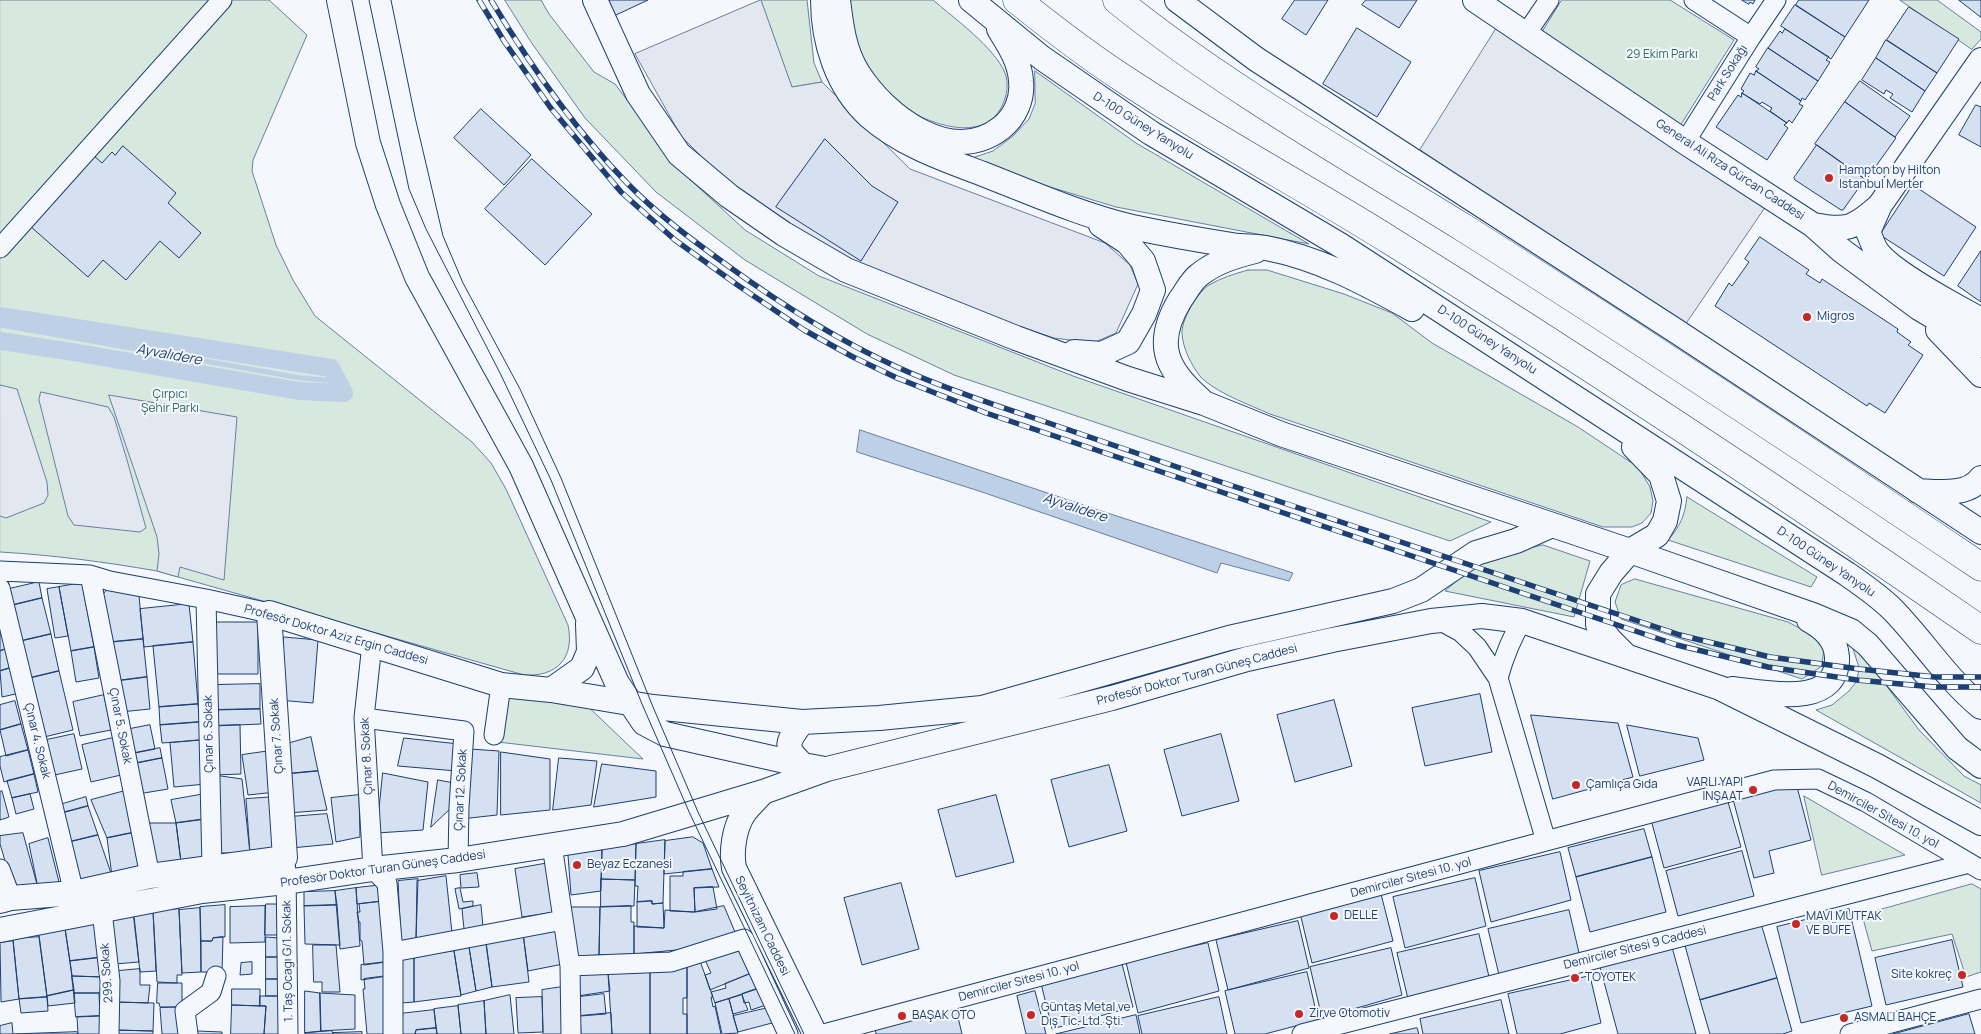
<!DOCTYPE html>
<html>
<head>
<meta charset="utf-8">
<style>
  body { margin:0 }
  canvas { display:block; background:#f4f7fb }
</style>
</head>
<body>
<canvas width="1981" height="1034"></canvas>
<script>
const context = document.querySelector('canvas').getContext('2d');
context.lineJoin = 'round';
function paint(path, color) {
  context.fillStyle = color;
  context.fill(path, 'evenodd');
}
function stroke(path, color, width, dash) {
  context.strokeStyle = color;
  context.lineWidth = width;
  context.lineCap = dash ? 'butt' : 'round';
  context.setLineDash(dash || []);
  context.stroke(path);
}
function label(font, color, halo, rows, align = 'center') {
  context.font = font + ' Manrope,sans-serif';
  context.lineWidth = 4;
  context.setLineDash([]);
  context.textBaseline = 'middle';
  context.strokeStyle = halo;
  context.fillStyle = color;
  for (const [text, x, y, turn = 0] of rows) {
    context.save();
    context.translate(x, y);
    context.rotate((+turn || 0) * Math.PI / 180);
    context.textAlign = isNaN(turn) ? turn : align;
    if (halo) context.strokeText(text, 0, 0);
    context.fillText(text, 0, 0);
    context.restore();
  }
}
const green = new Path2D(`
  M0 0H269L307 35 253 160 252 171 276 245 293 280 315 316 472 442 491 463 506 489 568 625C575 658 557 677 524 675L157 571C105 562 53 555 0 552Z
  M505 0H541L549 14 594 72 615 84 683 173 745 230 819 276 1073 376 1491 522 1450 541 954 375 867 334 745 260 656 192 585 118 531 42Z
  M761 0H807L814 63 822 82 792 87Z
  M849 0H933C954 18 995 48 1005 73 1009 83 1007 96 1002 106 985 142 935 126 908 110 895 102 881 88 872 76 856 53 853 26 849 0Z
  M1562 0H1670L1734 40 1680 126 1540 36Z
  M1900 0H1937L1981 32V39L1972 49Z
  M1035 71 1136 143 1309 244 1116 207 1027 180 972 158 993 151 1013 136 1029 119 1035 104Z
  M1248 270H1267L1344 294 1392 313 1432 343 1578 427 1638 467 1650 487 1653 501 1651 513 1642 523 1632 527H1603L1270 414C1250 405 1214 392 1200 376 1191 365 1183 348 1182 334 1181 320 1197 293 1209 285 1221 278 1234 274 1248 270Z
  M1687 497 1817 577 1811 587 1668 540C1680 527 1685 515 1687 497Z
  M1543 545 1590 561 1574 617 1445 591 1473 567 1510 553Z
  M1635 579 1788 622 1809 633 1824 646 1822 666 1802 679 1621 619 1615 602 1621 585Z
  M1852 645 1872 666 1919 730 1964 776 1981 785V803L1816 710 1832 705 1849 691 1857 681 1859 668Z
  M507 694 581 700 643 759 498 742Z
  M1804 796 1905 855 1822 875Z
  M1972 884 1981 889V972L1966 977 1952 934 1872 951 1862 915Z`);
const parking = new Path2D(`
  M761 0 792 87 822 82 910 169 1105 243 1130 265 1138 284 1116 333 1093 343 1054 338 867 275 741 196 681 136 635 54Z
  M1496 29 1647 125 1766 206 1685 325 1420 150Z
  M0 385 17 389 47 482 48 495 44 503 6 518 0 516Z
  M41 392 108 407 114 417 127 460 146 528 140 532 74 525 68 516 39 400Z
  M109 395 237 417 224 580 180 567 178 577 157 571 159 554 157 537Z`);
const water = new Path2D(`
  M860 430 1092 508 1293 573 1289 581 1221 563 1217 573 982 492 857 452Z`);
const stream = new Path2D(`
  M0 325 301 378 338 381`);
const canal = new Path2D(`
  M0 316 331 368 344 393 299 391 73 352 0 341`);
const building = new Path2D(`
  M609 0H648L616 15Z
  M1295 0H1328L1306 35 1282 19Z
  M1366 0H1417L1399 28 1362 5Z
  M1742 0H1755L1753 4 1750 2 1749 4Z
  M1799 0H1869L1845 37 1796 5Z
  M1959 0H1981V17Z
  M1795 5 1845 37 1831 59 1781 26Z
  M1909 7 1959 39 1937 73 1887 40Z
  M1357 28 1411 62 1377 117 1323 84Z
  M1785 29 1829 57 1826 60 1830 62 1818 81 1768 48 1780 31 1782 33Z
  M1886 40 1937 73 1925 91 1876 58Z
  M1768 48 1818 81 1805 100 1802 98 1801 101 1756 71 1759 69 1756 67Z
  M1876 58 1925 91 1912 112 1890 98 1893 94 1886 90 1884 94 1862 80Z
  M1756 71 1801 101 1799 104 1803 106 1792 123 1789 120 1787 123 1770 111 1772 108 1762 102 1760 104 1742 93 1744 91 1741 89 1750 73 1754 75Z
  M1860 81 1910 116 1895 137 1845 102Z
  M1742 93 1787 123 1784 125 1788 128 1767 160 1716 127 1738 95 1741 97Z
  M1845 102 1896 138 1866 180 1815 144Z
  M1976 105 1981 107V147L1959 135Z
  M481 109 531 155 504 185 454 138Z
  M825 139 872 186 898 202 861 261 776 207Z
  M1817 145 1865 179 1843 210H1841L1795 180 1794 178Z
  M123 146 176 193 168 203 201 233 179 258 160 241 126 280 103 260 88 277 30 226 93 155 102 163 112 152 115 155Z
  M532 159 592 214 545 265 485 209Z
  M1913 185 1976 227 1944 276 1880 235Z
  M1760 237 1809 270 1806 274 1820 283 1822 279 1898 329 1897 332 1911 342 1908 345 1923 355 1885 413 1869 403 1867 406 1715 306 1729 283 1732 286 1749 262 1745 259Z
  M1981 251V302L1958 286Z
  M39 582 42 598 13 605 9 589Z
  M82 583 94 647 71 651 59 587Z
  M59 587 68 636 55 638 47 589Z
  M107 590 139 596 143 639 112 642 100 598Z
  M42 598 51 634 21 641 13 605Z
  M189 604 193 642 144 647 140 609Z
  M210 622H258V674H210Z
  M4 634 8 648 0 651V635Z
  M51 634 59 671 30 678 21 641Z
  M284 637 318 640 313 703 278 700Z
  M143 639 147 677 116 681 112 642Z
  M193 642 198 704 159 707 153 646Z
  M94 647 99 678 76 682 71 651Z
  M8 648 13 667 0 671V651Z
  M13 667 20 693 2 697 0 671Z
  M59 671 73 730 44 737 30 678Z
  M147 677 150 709 120 712 116 681Z
  M260 684V709L213 710V685Z
  M1480 694 1492 752 1425 766 1412 708Z
  M104 695 111 730 80 736 73 702Z
  M1334 700 1352 766 1295 782 1277 715Z
  M15 701 21 724 0 730V705Z
  M198 704 200 722 160 725 159 707Z
  M260 709 261 724 213 726V710Z
  M1531 715 1618 723 1633 777 1553 799Z
  M200 722 202 740 162 743 160 725Z
  M21 724 28 750 6 756 0 730Z
  M150 725 155 749 130 754 125 730Z
  M240 725 241 774 214 775 213 726Z
  M1627 725 1698 738 1704 760 1640 776Z
  M74 734 82 769 50 776 42 741Z
  M1221 734 1239 801 1182 816 1164 750Z
  M311 737 318 771 286 774 283 745Z
  M113 738 121 775 91 782 82 745Z
  M404 738 459 744 457 771 398 766Z
  M202 740 206 784 174 787 170 743Z
  M160 748 162 758 132 764 130 754Z
  M470 749 499 751 497 815 461 819Z
  M28 750 34 774 4 782 0 766V757Z
  M270 751 276 792 248 795 242 755Z
  M501 752 550 759V810L501 815Z
  M162 758 168 789 138 794 132 764Z
  M559 758 597 761 591 805 553 810Z
  M602 764 656 771V797L594 807Z
  M1109 765 1127 831 1069 847 1051 780Z
  M318 771 327 810 288 813 286 774Z
  M383 773 428 782 423 830 377 833Z
  M34 774 38 792 12 798 7 781Z
  M214 775 242 779 250 853H217Z
  M438 780 454 783 451 808 431 827Z
  M1796 783 1811 840 1769 851 1774 873 1754 878 1733 799Z
  M2 791 9 817 0 820V792Z
  M125 791 136 832 107 838 91 800Z
  M30 794 34 809 16 814 12 798Z
  M205 794 206 819 176 823 171 800Z
  M359 795 360 837 336 842 331 798Z
  M996 795 1014 862 956 877 938 810Z
  M1726 795 1741 847 1664 868 1650 816Z
  M86 797 88 806 58 814 56 806Z
  M276 797 280 850 250 853 246 799Z
  M88 806 98 835 65 843 58 814Z
  M327 814 333 844 291 848 289 817Z
  M206 819 212 858 181 862 176 823Z
  M146 823H176L181 862 155 867Z
  M1644 829 1652 857 1576 877 1568 848Z
  M136 832 144 871 112 876 107 838Z
  M23 833 38 888 14 891 0 844V836Z
  M98 835 112 876 75 883 65 843Z
  M693 837 703 843 712 869 664 874 665 841Z
  M48 838 59 882 38 888 29 844Z
  M665 840 663 903 652 904V901L637 902 638 886H635L636 844Z
  M636 844 635 880 601 879 602 849Z
  M602 850 601 891 571 895 568 855Z
  M1742 851 1754 896 1678 916 1666 871Z
  M1560 852 1571 900 1491 922 1479 871Z
  M1652 857 1666 912 1590 932 1576 877Z
  M549 863 556 912 522 917 515 869Z
  M712 869 719 887 694 888 695 912 670 911V876H683V872Z
  M477 873 479 887 461 888 460 875Z
  M446 876 452 933 416 939 417 881Z
  M1475 878 1486 926 1405 948 1393 897Z
  M418 879 416 939 401 941 398 881Z
  M601 879 635 880 634 906 601 907Z
  M901 883 919 949 862 965 844 898Z
  M383 885 384 901 357 904 356 888Z
  M713 887 717 909 695 912 694 888Z
  M356 888 360 946 340 949 335 891Z
  M460 888 463 902 473 901V906L459 909 455 889Z
  M335 891 337 905 304 906V892Z
  M1381 894 1393 941 1312 963 1300 913Z
  M385 901 386 962 364 965 362 941 360 940V922H359L357 912H360L359 904Z
  M652 901V904L663 903 664 928 637 927V902Z
  M266 904H281V935H265Z
  M225 905V937L213 938 212 941H201L200 907Z
  M337 905 340 945 305 944 304 906Z
  M481 905 483 927 464 929 462 909Z
  M265 906V942L230 943V907Z
  M631 906V922H634V954L599 955 600 907Z
  M724 906 735 932 687 949 634 954V926L664 928 665 910 693 912Z
  M571 907H600L599 955 574 957Z
  M200 908 201 972 182 973 179 910Z
  M179 909 182 975H177V983L157 982 153 911Z
  M1849 909 1872 1006 1801 1023 1777 927Z
  M1569 910 1580 957 1500 979 1488 929Z
  M153 911 156 971 140 972 133 912Z
  M134 916 139 962 115 964 109 919Z
  M1760 920 1777 978 1700 1000 1684 942Z
  M1298 921 1309 968 1228 990 1216 940Z
  M95 924 104 957 70 961 65 929Z
  M558 927 563 964 528 971 523 933Z
  M65 928 74 990 47 996 39 935Z
  M523 933 529 982 492 987 486 942Z
  M1479 934 1490 981 1409 1003 1397 953Z
  M39 937 47 997 19 999 13 939Z
  M223 937 222 972H201V941H212L213 938Z
  M266 937 279 938 281 957H266Z
  M1952 940 1963 987 1886 1005 1875 958Z
  M13 941 19 999 1 1002 0 943Z
  M1208 943 1219 991 1138 1013 1126 962Z
  M486 944 492 987 476 991 469 947Z
  M313 945H336L340 992H322V982H314Z
  M744 946 756 971 710 990 705 975 711 973 705 960Z
  M469 947 476 991 461 995 454 951Z
  M1672 947 1696 1034H1618L1600 967Z
  M1391 948 1402 995 1322 1018 1310 967Z
  M454 951 461 996 414 1002V957Z
  M104 957V977L72 976 70 961Z
  M266 957H283L285 979H266Z
  M414 958V1002L401 1003 400 960Z
  M1121 960 1133 1007 1052 1029 1040 979Z
  M700 961 713 997H711L713 1007 715 1006 721 1034H687V965Z
  M252 962V974L240 975 241 963Z
  M386 962 387 976 361 980V965Z
  M687 965V998H683V1014H687V1034H650V971Z
  M140 969V985H150L148 1003 116 1002 118 971Z
  M650 971V1034H612L608 973Z
  M755 972 760 988 715 1003 711 992 726 988 725 984Z
  M1307 972 1318 1020 1265 1034H1235L1225 991Z
  M608 973 610 991 578 996 576 975Z
  M72 976 104 977 103 993H74Z
  M387 976 389 1034H367L363 989H365L364 979Z
  M1590 976 1601 1023 1560 1034H1517L1508 994Z
  M1777 978 1792 1031 1783 1034H1710L1700 1000Z
  M266 979H285L286 996H266Z
  M158 983H182V1007H160L159 1003H157Z
  M562 987 564 1034H543L542 990Z
  M762 987 766 1005 751 1010 749 1002 744 1003 742 994Z
  M232 989H260V1006L232 1005Z
  M74 990 75 1003 48 1006 47 996Z
  M305 991 320 993 321 1031 305 1033Z
  M1035 991 1046 1034H1026L1017 996Z
  M74 993H99L100 1016 76 1017Z
  M320 993 355 995V1029L321 1031Z
  M604 994 606 1014 580 1016 579 997Z
  M510 995 514 1034H486L484 1001Z
  M742 995 748 1010 733 1014 729 999Z
  M260 996H281L280 1034H264L266 1006H260Z
  M47 997 48 1011 21 1013 19 999Z
  M542 997 543 1032 518 1033 516 998Z
  M1219 997 1227 1034H1142L1138 1016Z
  M729 999 738 1033 722 1034 715 1003Z
  M1501 1000 1509 1034H1423L1420 1019Z
  M484 1001 486 1034H461L458 1005Z
  M116 1002 154 1003 153 1031 115 1030Z
  M232 1005 266 1006 264 1034H231Z
  M458 1006 461 1034H437L434 1009Z
  M182 1007 184 1034H162L160 1008Z
  M768 1008 773 1020 772 1023 738 1032 733 1016Z
  M956 1009 962 1034H876L875 1028Z
  M434 1010 436 1028 416 1030 415 1034H401L399 1014Z
  M611 1013 612 1034H581L580 1016Z
  M1969 1014 1975 1034H1893Z
  M1136 1015 1140 1034H1056Z
  M100 1016V1034H78L77 1017Z
  M12 1023 13 1034H0V1026Z
  M436 1028 437 1034H415L416 1030Z
  M1417 1028 1419 1034H1390Z
  M115 1030 153 1031V1034H115Z
  M197 1031 222 1032V1034H197Z
  M332 1031 333 1034H305V1033Z
  M77 1032 78 1034H14Z
  M362 1032V1034H333V1033Z`);
const minor = new Path2D(`
  M1694 0 1751 37
  M1526 34 1549 0
  M1685 142 1751 37 1776 0
  M0 248 222 0
  M0 571 90 575 110 581 206 599 269 613
  M90 575 150 876
  M0 588 74 893
  M206 599 212 868
  M1439 620 1461 632 1477 647 1498 678 1546 841
  M372 644 364 718 373 869 387 883 393 952V1034
  M1498 678C1504 657 1510 640 1522 621
  M364 718 464 731 459 807 458 860
  M494 735 501 685
  M552 845 570 966 571 1034
  M0 869 11 898
  M286 869 288 1034
  M102 911 110 981 109 1034
  M393 952 563 920
  M570 966 671 962 744 939 788 1034
  M188 1034 185 1011 211 992 216 976
  M824 1034 1774 780 1818 779 1866 802 1981 870
  M1302 1034 1969 863
  M1850 1034 1981 999`);
const major = new Path2D(`
  M339 0 368 143 388 205 417 277 521 466 617 683 644 723 665 734 803 765 825 769
  M595 0 638 94 679 154 729 196 784 234 846 270 1016 338 1128 379 1204 403 1281 434 1630 551 1813 615 1851 631 1868 645 1957 748 1981 766
  M823 0C823 42 837 87 869 116 902 145 943 159 983 174 1032 193 1081 215 1132 227 1165 234 1199 240 1232 245 1244 247 1255 246 1266 248 1319 258 1365 283 1412 309
  M838 0C841 25 844 51 858 73 885 116 951 167 1001 128 1015 117 1023 99 1021 81 1020 62 1009 45 999 29
  M971 0 1042 58 1151 133 1340 245 1847 574C1863 585 1879 596 1893 610 1924 642 1946 678 1981 707
  M1177 0 1256 59 1676 331 1981 532
  M1475 0 1685 142 1813 225 1841 250 1919 308 1981 345
  M1981 60 1880 205 1868 232C1871 238 1873 245 1876 250 1890 272 1956 306 1981 320
  M1813 225C1846 231 1853 229 1878 207
  M1938 330 1981 375
  M1074 352 1102 354 1128 342 1144 314 1153 290 1143 261 1127 242 1101 225
  M1201 400C1165 369 1154 343 1180 300 1186 292 1191 281 1199 275 1215 262 1235 256 1255 251
  M1918 491C1939 492 1968 496 1981 478
  M1624 654 1611 641 1598 625V594L1611 573 1630 551 1657 535 1665 521 1669 501 1661 475 1634 447
  M1732 689C1763 692 1839 710 1837 657 1836 639 1824 628 1809 620
  M551 690 582 668 589 652 588 624
  M802 722C787 742 783 747 803 765
  M763 792C757 799 749 806 744 813 734 828 731 852 734 868L815 1034
  M0 901 11 898 74 893 150 876 285 858 269 613 501 685 551 690 653 707 802 722 879 718 982 708 1229 638 1393 601 1421 590 1476 553 1516 541 1552 525
  M0 930 202 891 286 882 373 869 458 860 623 834 763 792 827 769 1112 698 1247 659 1332 640 1431 621 1482 616 1522 621 1720 688 1877 766 1981 823`);
const highway = new Path2D(`
  M1017 0C1052 28 1087 55 1124 79 1211 137 1303 186 1391 241 1591 366 1787 496 1981 630
  M1117 0C1225 87 1346 155 1464 228 1638 338 1810 452 1981 567`);
const tram = new Path2D(`
  M369 0 409 189 426 229 500 373 551 480 642 704 690 814 795 1034
  M391 0 415 117 443 236 463 283 520 389 561 478 653 707 698 812 804 1034`);
const rail = new Path2D(`
  M479 0 504 41 550 107 621 192 675 240 736 284 804 330 853 357 897 378 986 413 1677 645 1768 667 1857 680 1934 687H1981
  M491 0C530 65 575 130 628 184 657 214 691 239 724 263 779 303 835 339 897 367 941 387 988 403 1034 418 1095 439 1157 460 1218 481 1372 532 1526 584 1680 635L1770 657 1859 669 1935 677H1981`);
const markers = [
  [1829,178,5,"#c62828"],
  [1807,317,5,"#c62828"],
  [1576,785,5,"#c62828"],
  [1753,790,5,"#c62828"],
  [577,865,5,"#c62828"],
  [1334,916,5,"#c62828"],
  [1796,924,5,"#c62828"],
  [1962,975,5,"#c62828"],
  [1575,978,5,"#c62828"],
  [1299,1014,5,"#c62828"],
  [1031,1015,5,"#c62828"],
  [902,1016,5,"#c62828"],
  [1844,1018,5,"#c62828"]
];
const parkNames = [
  ["29 Ekim Parkı",1662,55],
  ["Çırpıcı",170,395],
  ["Şehir Parkı",170,409]
];
const streetNames = [
  ["Park Sokağı",1728,73,-58],
  ["D-100 Güney Yanyolu",1143,126,32],
  ["General Ali Rıza Gürcan Caddesi",1730,170,33],
  ["D-100 Güney Yanyolu",1487,340,33],
  ["D-100 Güney Yanyolu",1826,562,34],
  ["Profesör Doktor Aziz Ergin Caddesi",336,635,16],
  ["Profesör Doktor Turan Güneş Caddesi",1197,675,-15],
  ["Çınar 5. Sokak",120,726,79],
  ["Çınar 6. Sokak",209,734,-91],
  ["Çınar 7. Sokak",277,736,-94],
  ["Çınar 4. Sokak",37,741,76],
  ["Çınar 8. Sokak",367,756,-93],
  ["Çınar 12. Sokak",461,790,-87],
  ["Demirciler Sitesi 10. yol",1883,815,29],
  ["Profesör Doktor Turan Güneş Caddesi",383,869,-8],
  ["Demirciler Sitesi 10. yol",1411,878,-15],
  ["Seyitnizam Caddesi",762,926,64],
  ["Demirciler Sitesi 9 Caddesi",1635,948,-14],
  ["1. Taş Ocagı G/1. Sokak",288,961,-91],
  ["299. Sokak",107,973,-94],
  ["Demirciler Sitesi 10. yol",1019,982,-15]
];
const poiNames = [
  ["Hampton by Hilton",1839,171],
  ["Istanbul Merter",1839,185],
  ["Migros",1817,317],
  ["VARLI YAPI",1743,783,"right"],
  ["INŞAAT",1743,797,"right"],
  ["Çamlıça Gıda",1586,785],
  ["Beyaz Eczanesi",587,865],
  ["DELLE",1344,916],
  ["MAVI MUTFAK",1806,917],
  ["VE BÜFE",1806,931],
  ["Site kokreç",1952,975,"right"],
  ["TOYOTEK",1585,978],
  ["Güntaş Metal ve",1041,1008],
  ["Dış Tic. Ltd. Şti.",1041,1022],
  ["Zirve Otomotiv",1309,1014],
  ["BAŞAK OTO",912,1016],
  ["ASMALI BAHÇE",1854,1018]
];
const waterNames = [
  ["Ayvalıdere",169,355,10],
  ["Ayvalıdere",1075,508,18]
];
paint(green, '#d7e8df');
stroke(green, '#687fa3', 1);
paint(parking, '#e3e8f0');
stroke(parking, '#687fa3', 1);
paint(water, '#bed0e5');
stroke(water, '#687fa3', 1);
stroke(stream, '#bed0e5', 5);
stroke(canal, '#bed0e5', 18);
paint(building, '#d5e0f0');
stroke(building, '#1d3f73', 1);
stroke(minor, '#1d3f73', 21);
stroke(major, '#1d3f73', 26);
stroke(highway, '#1d3f73', 29);
stroke(minor, '#f4f7fb', 19);
stroke(major, '#f4f7fb', 24);
stroke(highway, '#f4f7fb', 28);
stroke(tram, '#1d3f73', 1);
stroke(rail, '#1d3f73', 5.5);
stroke(rail, '#f4f7fb', 4, [11]);
for (const [x, y, r, color] of markers) {
  const dot = new Path2D();
  dot.arc(x, y, r, 0, 2 * Math.PI);
  context.fillStyle = color;
  context.fill(dot);
  stroke(dot, '#f4f7fb', 2);
}
label('12px', '#2c6c60', '#f4f7fb', parkNames);
label('12px', '#1d3f73', '#f4f7fb', streetNames);
label('12px', '#1d3f73', '#f4f7fb', poiNames, 'left');
label('italic 14px', '#1d3f73', '#f4f7fb', waterNames);
</script>
</body>
</html>
